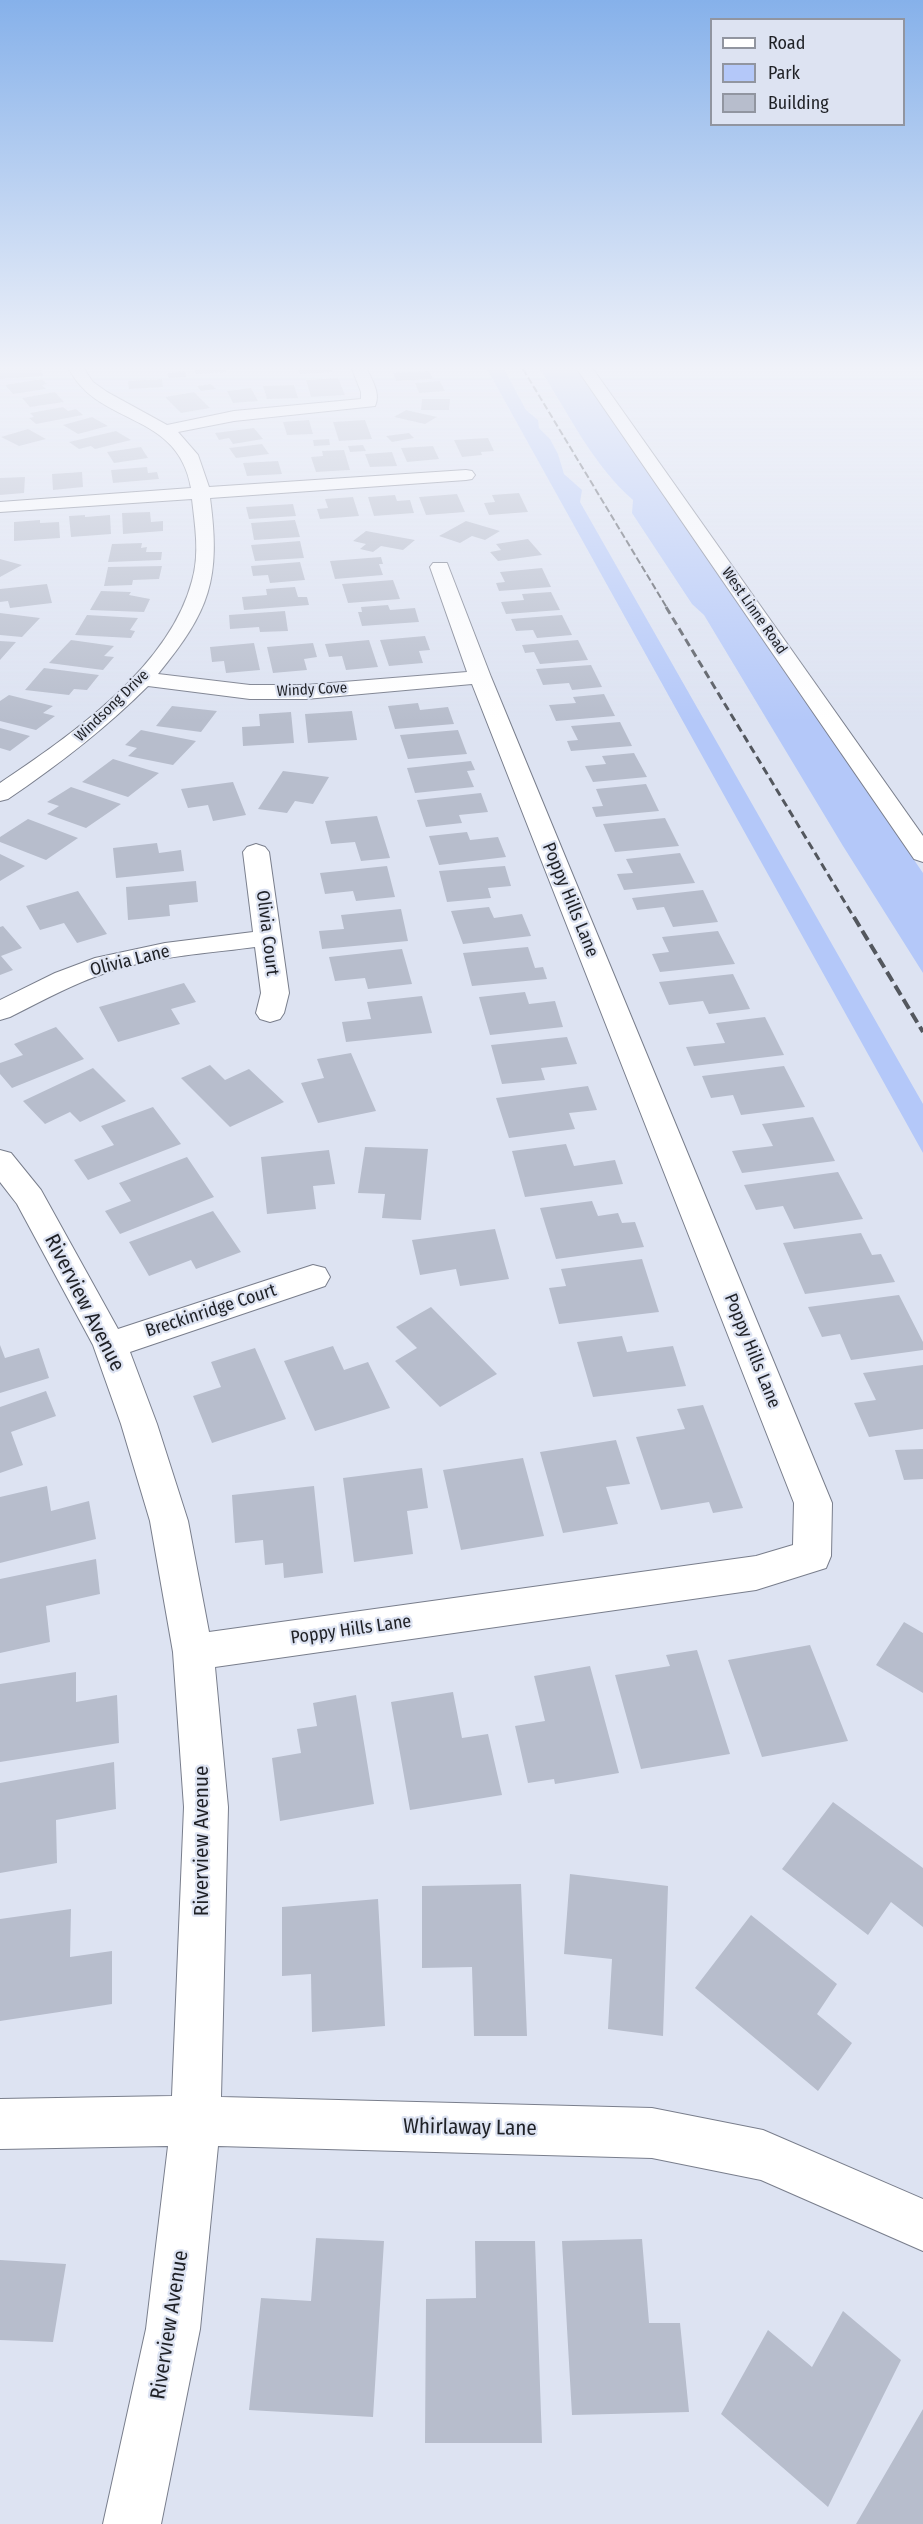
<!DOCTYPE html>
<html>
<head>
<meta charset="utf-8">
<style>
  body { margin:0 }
  #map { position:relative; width:923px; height:2524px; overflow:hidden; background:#dde3f2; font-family:"Fira Sans Condensed",sans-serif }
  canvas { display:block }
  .legend { position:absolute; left:710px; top:18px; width:195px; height:108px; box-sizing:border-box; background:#dde3f2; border:2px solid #9195a0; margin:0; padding:8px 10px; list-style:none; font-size:18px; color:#1f2126 }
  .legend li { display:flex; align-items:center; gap:12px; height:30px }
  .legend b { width:30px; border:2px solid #9195a0 }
</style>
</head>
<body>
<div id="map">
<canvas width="923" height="2524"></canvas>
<ul class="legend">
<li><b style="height:8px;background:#fff"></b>Road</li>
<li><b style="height:16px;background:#b4c8f9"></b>Park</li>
<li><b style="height:16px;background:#b7bdcc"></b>Building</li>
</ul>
</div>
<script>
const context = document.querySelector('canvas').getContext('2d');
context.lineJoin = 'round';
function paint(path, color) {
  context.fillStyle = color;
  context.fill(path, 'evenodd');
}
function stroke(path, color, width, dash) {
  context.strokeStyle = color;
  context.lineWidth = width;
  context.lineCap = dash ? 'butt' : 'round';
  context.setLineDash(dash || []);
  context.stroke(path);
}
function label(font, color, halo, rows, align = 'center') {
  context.font = font + ' "Fira Sans Condensed",sans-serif';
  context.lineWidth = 4.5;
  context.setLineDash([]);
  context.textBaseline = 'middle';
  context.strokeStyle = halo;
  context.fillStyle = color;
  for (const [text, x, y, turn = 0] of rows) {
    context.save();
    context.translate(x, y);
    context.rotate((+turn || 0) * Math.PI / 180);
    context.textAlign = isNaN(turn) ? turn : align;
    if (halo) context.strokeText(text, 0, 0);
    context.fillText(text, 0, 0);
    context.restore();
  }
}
const green = new Path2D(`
  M487 369H504L526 410 538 420 539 428 550 439 558 454 564 474 582 490 580 502 923 1104V1153Z
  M540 369H577L923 873V973L843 846 704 615 692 604 632 513 633 500C593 465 568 413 540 369Z`);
const building = new Path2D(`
  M0 369H41L43 376 0 379Z
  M195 369H225L226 372 196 374Z
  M298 369H331L332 372 300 374Z
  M185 371 186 377 169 378 167 373Z
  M429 371 433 379 396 381 393 373Z
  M338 378 345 395 311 397 306 380Z
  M42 379 47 384 42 385 46 389 13 394 5 385Z
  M162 379 163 387 129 389 128 381Z
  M440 381 445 391 419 393 415 383Z
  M211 384 216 389 201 391 197 386Z
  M294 385 298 398 267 399 263 386Z
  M251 388 258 401 233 403 227 391Z
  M55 392 64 402 30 407 22 398Z
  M194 392 210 408 181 413 165 397Z
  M422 399H450L449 410H421Z
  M63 407 68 411 76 409 83 415 36 424 29 418 34 417 30 413Z
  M406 410 437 417 425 424 394 417Z
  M92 417 108 426 78 434 63 425Z
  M309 420 313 434 287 435 283 422Z
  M365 420 372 439 339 441 333 422Z
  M254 428 263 439 233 444 229 438 219 440 215 433Z
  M28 429 46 439 19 446 1 437Z
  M116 431 131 440 95 449 91 446 79 449 69 442Z
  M409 433 414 438 392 442 386 436Z
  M488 438 494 451 481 452 482 455 462 457 454 440Z
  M329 439 330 445 314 446 313 440Z
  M262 444 269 454 236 458 229 448Z
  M363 445 366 451 350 452 348 446Z
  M433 446 439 459 407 462 401 448Z
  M141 447 148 458 114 463 107 452Z
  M344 450 350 470 316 472 311 457 323 456 322 451Z
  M392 452 397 466 370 467 365 454Z
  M278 461 282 474 247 476 243 463Z
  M147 467 148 473 157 472 159 479 113 483 111 470Z
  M82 472 83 487 53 490 52 474Z
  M25 477 24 493 0 495V478Z
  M519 493 528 512 489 515 484 503 495 502 492 495Z
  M457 494 465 512 426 515 419 497Z
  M395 495 397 501 410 500 414 513 374 516 368 497Z
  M353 497 359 516 320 519 317 509 328 508 325 499Z
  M293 504 296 516 249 519 246 507Z
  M150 512 151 522 163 521V531L123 534 122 513Z
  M85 515V517L110 515 111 534 71 537 69 516Z
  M40 520V523L59 522 60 538 14 541V522Z
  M295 520 300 537 254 540 251 523Z
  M466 521 500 531 485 540 472 536 460 543 439 536Z
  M366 531 415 540 403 550 381 546 373 552 360 549 366 544 353 541Z
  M528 539 542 555 498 561 490 552 501 550 496 544Z
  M300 541 304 558 255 561 251 545Z
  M142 543 141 548 147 547 146 552H162L161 560 108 562 112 544Z
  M381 557 383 564H379L383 575 335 579 330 561Z
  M0 559 22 565 0 577Z
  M300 562 305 580 270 583 268 575 253 576 251 566Z
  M162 566 159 579 133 580 132 585 104 586 108 567Z
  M542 568 551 587 499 591 496 583 505 582 500 572Z
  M393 580 400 599 348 603 342 584Z
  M47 584 52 603 10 608 8 601 0 602V589Z
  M295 587 298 597H307L309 605 244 610 242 597 267 595 266 589Z
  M101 591 131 592 129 595 150 599 144 612 90 610Z
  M551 592 560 610 506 614 501 602 524 600 522 594Z
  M388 605 390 610 415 608 419 622 362 626 358 612H362L361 607Z
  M285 611 288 631 260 632 259 627 230 629 229 615Z
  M0 613 40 618 22 637 0 635Z
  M87 615 138 618 130 630 135 631 131 638 75 635Z
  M562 615 572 635 537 638 533 630 516 631 511 619Z
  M425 636 430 650 419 651 423 663 389 666 380 640Z
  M71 640 114 646 104 656 114 657 103 670 49 663Z
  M369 640 378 667 346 670 342 656 329 657 325 644Z
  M578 640 588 660 540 664 534 652 525 653 522 645Z
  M0 641 16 642 0 660Z
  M254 643 260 670 226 673 224 661 212 662 210 647Z
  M313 643 317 657 304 659 307 670 273 673 267 647Z
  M591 665 602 687 572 690 569 683 543 685 536 669Z
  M44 668 99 675 87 690 74 689 69 695 25 690Z
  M604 694 615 716 556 721 549 705 576 703 573 697Z
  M9 695 53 706 43 713 55 716 36 730 0 721V701Z
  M418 703 420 710 448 707 454 724 395 729 388 706Z
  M172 706 217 711 201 732 156 726Z
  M352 711 357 740 308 743 305 714Z
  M291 712 294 743 243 746 242 727 260 726 259 714Z
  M620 722 632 746 571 751 567 741 578 740 571 726Z
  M0 728 30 736 10 751 0 748Z
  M141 730 196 741 173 765 128 756 137 748 125 745Z
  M458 730 467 754 408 759 400 735Z
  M634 753 647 777 593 782 585 766 606 764 602 756Z
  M113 759 159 773 128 797 82 782Z
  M471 761 475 770 467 771 474 787 415 793 407 768Z
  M283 771 329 777 313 804 295 801 287 813 258 809Z
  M233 782 246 815 213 821 208 805 188 808 181 789Z
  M646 784 659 811 596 817 592 807 603 806 596 789Z
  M71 787 121 804 86 828 47 814 59 806 47 802Z
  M481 793 488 812 459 815 462 823 426 827 417 800Z
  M377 816 390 858 361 861 355 842 331 844 325 821Z
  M665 818 679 846 615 852 603 824Z
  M28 819 78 838 46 860 0 842V837Z
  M467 832 470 840 498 837 506 857 439 865 429 836Z
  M157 843 159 853 181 850 184 871 116 878 113 848Z
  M680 853 695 883 624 890 617 874 633 873 626 859Z
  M0 854 25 866 0 881Z
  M387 866 395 897 356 901 353 891 325 894 320 873Z
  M505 866 511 886 488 888 491 898 447 902 439 871Z
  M196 881 198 902 169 905 170 916 128 920 126 887Z
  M703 890 718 922 673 927 664 907 637 910 632 898Z
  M78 891 107 934 77 943 64 923 40 930 26 906Z
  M489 907 494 918 522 914 531 936 463 944 451 911Z
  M401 909 408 941 322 949 319 931 344 929 341 915Z
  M3 926 22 948 1 956 13 970 0 975V927Z
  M718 931 735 964 660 972 652 954 669 952 662 937Z
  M528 947 535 968 543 967 547 979 472 986 463 953Z
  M402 949 412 984 368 989 365 978 335 981 329 957Z
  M733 974 750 1009 709 1014 703 1001 669 1005 659 982Z
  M184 983 196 1002 171 1009 180 1024 118 1042 99 1007Z
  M525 992 529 1004 555 1001 563 1027 490 1035 479 997Z
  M422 996 432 1033 346 1042 342 1022 371 1019 367 1002Z
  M765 1017 784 1055 694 1066 686 1047 725 1043 716 1023Z
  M56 1027 84 1059 12 1088 0 1074V1063L23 1055 14 1044Z
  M567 1037 577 1064 541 1068 545 1080 502 1084 491 1045Z
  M351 1053 376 1111 318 1123 301 1083 324 1078 317 1059Z
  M210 1065 225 1080 249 1069 284 1102 230 1127 181 1078Z
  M784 1066 805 1107 741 1115 733 1095 711 1098 702 1076Z
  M93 1068 126 1101 80 1122 70 1112 45 1124 23 1101Z
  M588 1086 597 1110 569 1113 575 1129 509 1138 496 1098Z
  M153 1107 181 1144 88 1180 74 1160 114 1145 101 1126Z
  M813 1117 835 1161 742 1173 732 1151 773 1146 762 1124Z
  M566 1144 574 1166 615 1160 623 1184 525 1197 512 1151Z
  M365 1147 428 1149 421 1220 382 1218 385 1194 358 1193Z
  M329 1150 335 1184 313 1186 316 1209 267 1214 261 1157Z
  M187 1157 214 1197 120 1234 105 1211 131 1201 119 1183Z
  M838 1172 863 1219 794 1229 783 1206 756 1210 744 1185Z
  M592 1201 598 1216 618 1213 622 1223 635 1222 644 1247 556 1259 540 1208Z
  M213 1211 241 1252 196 1269 191 1260 149 1276 129 1242Z
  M495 1229 509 1279 460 1286 456 1269 420 1275 412 1240Z
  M861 1233 872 1255 881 1254 895 1282 805 1294 783 1243Z
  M642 1259 659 1312 559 1324 549 1288 566 1286 561 1269Z
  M899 1295 923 1342V1350L851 1360 840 1334 822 1337 808 1307Z
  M431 1307 497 1374 440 1407 395 1361 417 1348 396 1327Z
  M622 1336 627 1352 673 1346 686 1386 593 1397 577 1342Z
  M0 1345 5 1358 39 1348 49 1378 0 1393Z
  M333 1346 344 1370 368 1362 390 1408 315 1431 284 1361Z
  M255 1348 286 1419 212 1443 193 1396 221 1387 211 1362Z
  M923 1365V1429L869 1437 854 1403 876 1400 863 1373Z
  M46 1391 56 1416 11 1432 23 1465 0 1473V1407Z
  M703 1405 743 1508 713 1513 709 1502 661 1510 636 1437 685 1429 677 1409Z
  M616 1440 630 1484 606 1487 618 1524 563 1533 540 1452Z
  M923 1449V1479L904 1480 895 1450Z
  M523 1458 544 1536 461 1550 443 1470Z
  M422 1468 428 1508 407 1511 413 1554 354 1562 343 1478Z
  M47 1486 51 1511 89 1501 96 1539 0 1563V1497Z
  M314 1486 323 1573 284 1578 283 1563 265 1565 263 1540 235 1543 232 1495Z
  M96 1559 100 1594 46 1606 50 1642 0 1653V1579Z
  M904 1622 923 1633V1693L876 1665Z
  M810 1645 848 1741 762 1757 728 1660Z
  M697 1650 730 1754 641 1769 615 1675 670 1666 666 1655Z
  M590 1666 619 1773 555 1784 554 1779 528 1783 515 1726 545 1721 534 1676Z
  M76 1672V1702L117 1695 119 1743 0 1762V1684Z
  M453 1692 462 1738 488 1734 502 1795 410 1810 391 1702Z
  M356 1695 374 1804 280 1821 272 1758 301 1753 297 1729 317 1726 313 1703Z
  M114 1762 116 1809 56 1820 57 1863 0 1873V1783Z
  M833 1802 923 1868V1927L891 1902 868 1935 782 1869Z
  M570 1874 668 1886 663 2036 608 2029 612 1959 564 1954Z
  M521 1884 527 2036H474L472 1967 422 1968V1886Z
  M378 1899 385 2026 312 2032 311 1974 282 1976V1907Z
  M71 1909 70 1957 112 1951V2004L0 2021V1919Z
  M751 1915 837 1984 817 2014 852 2043 818 2091 695 1988Z
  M316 2238 384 2241 373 2417 249 2410 261 2298 311 2301Z
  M642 2239 649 2323H680L689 2412 572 2415 562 2241Z
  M475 2241H535L542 2443H425L426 2299 476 2298Z
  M0 2260 66 2264 53 2342 0 2340Z
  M843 2311 901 2360 828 2507 721 2414 768 2330 812 2367Z
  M923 2409V2524H856Z`);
const street = new Path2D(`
  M69 369H84L93 382 107 392 167 425 234 411 361 399V392L352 369H367C372 380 381 394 375 406L234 421 178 432 198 455 209 487 466 470 472 471 475 475 472 479 466 480 210 498C221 579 210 611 158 674L250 685H306L467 672 430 567 433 563H447L491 677 832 1503 831 1556 826 1568 756 1590 215 1667 228 1807 221 2097 652 2108 763 2130 923 2199V2251L761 2180 652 2158 218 2146 200 2329 161 2524H103L146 2329 168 2146 0 2149V2099L172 2096 184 1807 173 1652 150 1521 121 1424 93 1345 17 1204 0 1182V1150L11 1153 41 1190 118 1329 313 1265 325 1268 330 1277 325 1286 130 1352 157 1424 188 1521 209 1632 756 1556 793 1545 794 1503 472 684 306 699H250L148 686C105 729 58 765 8 799L0 801V783C70 736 169 668 192 581 200 554 195 526 192 499L0 512V502L191 488C178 411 99 427 69 369Z
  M256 844 265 847 269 852 289 993 284 1013 280 1019 270 1022 260 1019 256 1013 261 993 255 947C209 953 160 956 115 970 78 981 44 1000 10 1017L0 1020V1000L55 973 95 958 165 943 253 932 243 852 247 847Z`);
const primary = new Path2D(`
  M577 369H593L923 836V862L914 859Z`);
const railFar2 = new Path2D(`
  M523 369 667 608`);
const railFar1 = new Path2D(`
  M666 607 855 919`);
const rail = new Path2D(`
  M854 917 923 1032`);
const farStreetnames = [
  ["West Linne Road",754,611,55],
  ["Windy Cove",312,690,-3],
  ["Windsong Drive",112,706,-44]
];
const streetNames = [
  ["Poppy Hills Lane",570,900,68],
  ["Olivia Court",267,933,83],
  ["Olivia Lane",130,961,-14],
  ["Breckinridge Court",211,1311,-18],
  ["Poppy Hills Lane",752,1351,68],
  ["Poppy Hills Lane",351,1630,-8]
];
const nearStreetnames = [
  ["Riverview Avenue",84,1303,63],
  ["Riverview Avenue",202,1841,-90],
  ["Whirlaway Lane",470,2128,1],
  ["Riverview Avenue",170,2325,-81]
];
paint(green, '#b4c8f9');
paint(building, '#b7bdcc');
stroke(street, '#797e8c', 2);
stroke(primary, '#797e8c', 2);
paint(street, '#fff');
paint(primary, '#fff');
stroke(railFar2, '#53575e', 2, [7, 3]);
stroke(railFar1, '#53575e', 3, [8, 4.5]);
stroke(rail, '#53575e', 4, [11, 5]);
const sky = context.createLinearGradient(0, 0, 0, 722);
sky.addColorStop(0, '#86b1ea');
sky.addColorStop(0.51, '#f0f2f9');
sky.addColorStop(1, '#f0f2f900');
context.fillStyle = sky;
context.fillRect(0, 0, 923, 722);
label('15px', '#1f2126', '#dde3f2', farStreetnames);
label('18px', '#1f2126', '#dde3f2', streetNames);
label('21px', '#1f2126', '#dde3f2', nearStreetnames);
</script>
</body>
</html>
